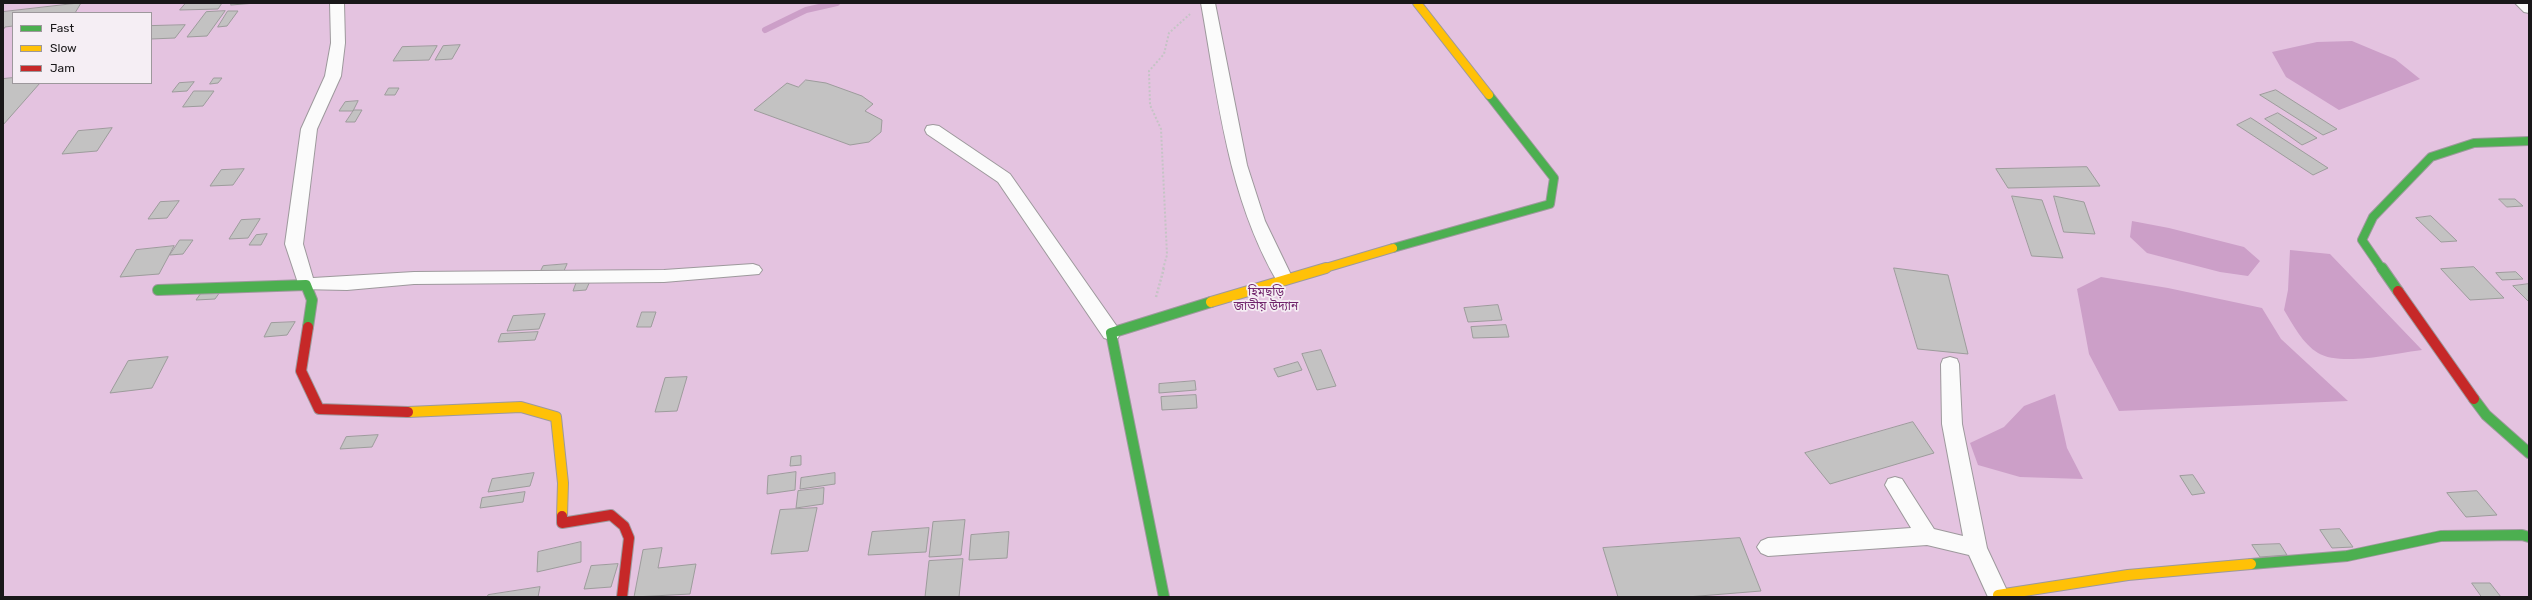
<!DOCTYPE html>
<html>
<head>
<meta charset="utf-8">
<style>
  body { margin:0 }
  #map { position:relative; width:2532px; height:600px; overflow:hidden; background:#e7e2e6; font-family:Rubik,sans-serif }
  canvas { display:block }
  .frame { position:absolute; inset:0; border:4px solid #191719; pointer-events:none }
  .legend { position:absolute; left:12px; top:12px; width:140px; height:72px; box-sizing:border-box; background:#f5eef4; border:1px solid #9d989c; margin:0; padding:5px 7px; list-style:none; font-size:12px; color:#191719 }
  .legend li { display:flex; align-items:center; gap:8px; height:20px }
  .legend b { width:20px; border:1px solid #9d989c }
</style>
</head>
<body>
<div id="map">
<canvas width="2532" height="600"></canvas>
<div class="frame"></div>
<ul class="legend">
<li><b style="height:5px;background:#4caf50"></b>Fast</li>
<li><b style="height:5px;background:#ffc107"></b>Slow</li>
<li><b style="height:5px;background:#c62828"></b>Jam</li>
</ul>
</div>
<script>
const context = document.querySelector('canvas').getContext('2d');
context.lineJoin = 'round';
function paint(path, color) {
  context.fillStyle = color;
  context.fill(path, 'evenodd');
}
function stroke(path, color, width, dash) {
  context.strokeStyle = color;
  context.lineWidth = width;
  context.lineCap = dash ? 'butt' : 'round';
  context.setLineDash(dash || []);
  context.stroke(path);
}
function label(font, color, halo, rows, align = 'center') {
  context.font = font + ' Rubik,"Noto Sans Bengali",sans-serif';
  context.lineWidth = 3.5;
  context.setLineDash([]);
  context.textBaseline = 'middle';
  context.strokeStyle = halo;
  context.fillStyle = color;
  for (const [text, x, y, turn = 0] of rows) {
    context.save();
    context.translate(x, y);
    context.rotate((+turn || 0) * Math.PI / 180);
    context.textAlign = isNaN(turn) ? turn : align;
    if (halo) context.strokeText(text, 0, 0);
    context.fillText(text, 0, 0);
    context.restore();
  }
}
const green = new Path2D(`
  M3 3H2529V597H3ZM13 13H151V83H13Z`);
const water = new Path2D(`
  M2352 41 2395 59 2420 79 2339 110 2286 77 2272 52 2317 42Z
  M2132 221 2169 228 2244 247 2260 261 2248 276 2220 272 2147 253 2130 237Z
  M2290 250 2330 254 2422 350C2396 353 2341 367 2318 353 2303 344 2293 325 2284 310L2288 290Z
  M2101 277 2168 288 2262 308 2281 339 2348 401 2119 411 2089 354 2077 289Z
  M2055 394 2067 448 2083 479 2020 477 1978 465 1970 443 2004 427 2024 406Z`);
const stream = new Path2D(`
  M765 30 806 10 837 3`);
const building = new Path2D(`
  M81 3 75 13H13V26L5 27 3 30V12Z
  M186 3H222L218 9 180 10Z
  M232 3H256L231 5Z
  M225 11 207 36 187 37 206 12Z
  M228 11H238L227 26 218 27Z
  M185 25 175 38 151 39V26Z
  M460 45 452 59 435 60 443 46Z
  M437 46 429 60 393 61 402 47Z
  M13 78V83H40L3 125V79Z
  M214 78H222L218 83 210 84Z
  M806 80 826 83 862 96 873 104 865 111 882 120 881 132 869 142 850 145 754 110 787 83 798 87Z
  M194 82 187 91 172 92 179 83Z
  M389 88H399L395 95H385Z
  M2276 90 2337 129 2323 135 2260 95Z
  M194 91H214L203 106 183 107Z
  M358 101 353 111H339L345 102Z
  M354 110H362L355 122H346Z
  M2278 113 2317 138 2302 145 2265 119Z
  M2251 118 2328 168 2313 175 2237 125Z
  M112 128 97 151 62 154 78 131Z
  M2087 167 2100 186 2008 188 1996 169Z
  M244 169 233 185 210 186 221 170Z
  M2012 196 2042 200 2063 258 2032 256Z
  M2054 196 2084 202 2095 234 2064 232Z
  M2499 199H2515L2523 206 2507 207Z
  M179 201 167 218 148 219 160 202Z
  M2431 216 2457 241 2441 242 2416 218Z
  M260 219 248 238 229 239 241 220Z
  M267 234 261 245H249L256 235Z
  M180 240H193L183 254 170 255Z
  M174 246 159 274 120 277 136 250Z
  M567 264 563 273 539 274 543 266Z
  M2474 267 2504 298 2470 300 2441 269Z
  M1894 268 1948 275 1968 354 1918 349Z
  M2516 272 2523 279 2502 280 2496 273Z
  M591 279 586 290 573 291 577 280Z
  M2529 284V302L2513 286Z
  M220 292 215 299 196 300 201 293Z
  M1498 305 1502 320 1468 322 1464 308Z
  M642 312H656L651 327H637Z
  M545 314 539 329 507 331 513 316Z
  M295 322 287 335 264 337 271 323Z
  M1506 325 1509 337 1473 338 1471 327Z
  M538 332 535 340 498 342 501 334Z
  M1321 350 1336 386 1317 390 1302 354Z
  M168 357 152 388 110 393 128 361Z
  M1298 362 1302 370 1278 377 1274 369Z
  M687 377 677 411 655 412 665 378Z
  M1195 381 1196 390 1159 393V384Z
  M1196 395 1197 408 1162 410 1161 397Z
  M1913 422 1934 453 1830 484 1805 453Z
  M378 435 372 447 340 449 346 437Z
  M801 456V465L790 466 791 457Z
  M796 472 795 490 767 494 768 476Z
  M534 473 530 486 488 492 492 479Z
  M835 473V484L800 489 801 478Z
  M2193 475 2205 493 2192 495 2180 476Z
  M824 488 823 504 796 508 798 491Z
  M2477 491 2497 515 2466 517 2447 493Z
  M525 492 523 502 480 508 482 498Z
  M817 508 808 551 771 554 780 510Z
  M965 520 961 555 929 557 933 522Z
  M929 528 926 552 868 555 872 532Z
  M2340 529 2353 547 2332 548 2320 530Z
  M1009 532 1007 558 969 560 971 535Z
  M1740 538 1761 591 1687 597H1618L1603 548Z
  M581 542V562L537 572 538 552Z
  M2280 544 2287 555 2260 557 2252 545Z
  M662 548 658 568 696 564 690 594 634 597 643 550Z
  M963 559 959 597H925L929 561Z
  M618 564 611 587 584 589 591 566Z
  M2472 583H2490L2501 597H2482Z
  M540 587 538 597H487L488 595Z`);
const pathFar1 = new Path2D(`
  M1163 269 1167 255 1161 129 1150 105 1149 71 1164 54 1169 33 1190 14`);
const path = new Path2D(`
  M1156 297 1164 268`);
const street = new Path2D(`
  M330 3H344L345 43 341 76 317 129 303 244 313 278 414 272 664 270 753 264 759 266 762 270 759 274 664 282 414 284 347 290 300 289 285 244 301 129 325 76 331 43Z
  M1201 3H1215L1247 165 1265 221 1293 279 1290 283 1284 285 1278 283C1228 198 1218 98 1201 3Z
  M2515 3H2529V13L2524 12Z
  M933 125 939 126 1010 174 1118 328 1120 333 1118 338 1111 340 1104 338 998 182 927 134 925 130 927 126Z
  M1950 357 1957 359 1959 364 1962 424 1987 548 2010 597H1988L1969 555 1927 545 1768 556 1761 553 1757 547 1761 541 1768 538 1911 528 1885 485 1888 479 1895 477 1902 479 1934 529 1963 536 1942 424 1941 364 1943 359Z`);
const fastFar1 = new Path2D(`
  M1393 248 1550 204 1554 178 1489 95
  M2382 269 2362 240 2373 217 2431 157 2474 143 2529 141`);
const fast = new Path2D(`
  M2382 268 2398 291
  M158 290 306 285 312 300 308 327
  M2474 399 2486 415 2529 453
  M2251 564 2347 556 2441 536 2522 535 2529 537
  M1164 597 1111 333 1211 302`);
const slowFar1 = new Path2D(`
  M1417 3 1489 95
  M1322 269 1393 248`);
const slow = new Path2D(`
  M1211 302 1326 268
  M408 412 521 407 556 417 563 483 562 516
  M1998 595 2128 575 2251 564`);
const jam = new Path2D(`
  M2398 291 2474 399
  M308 327 301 371 319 409 408 412
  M562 516V523L611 515 624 526 629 538 622 597`);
const parkNames = [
  ["হিমছড়ি",1266,293],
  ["জাতীয় উদ্যান",1266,307]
];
paint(green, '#e4c3e0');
paint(water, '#cc9fc8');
stroke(stream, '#cc9fc8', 6);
paint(building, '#c3c2c2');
stroke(building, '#9d9c9c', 1);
stroke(street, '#9d999c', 2);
stroke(fastFar1, '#9d999c', 10);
stroke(fast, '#9d999c', 12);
stroke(slowFar1, '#9d999c', 10);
stroke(slow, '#9d999c', 12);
stroke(jam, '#9d999c', 12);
stroke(pathFar1, '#c5c4c5', 2, [2, 2]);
stroke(path, '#c5c4c5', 2.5, [2, 2]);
paint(street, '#fbfbfb');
stroke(fastFar1, '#4caf50', 8);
stroke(fast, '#4caf50', 10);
stroke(slowFar1, '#ffc107', 8);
stroke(slow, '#ffc107', 10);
stroke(jam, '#c62828', 10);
label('12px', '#70256c', '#f5eef4', parkNames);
</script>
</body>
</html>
